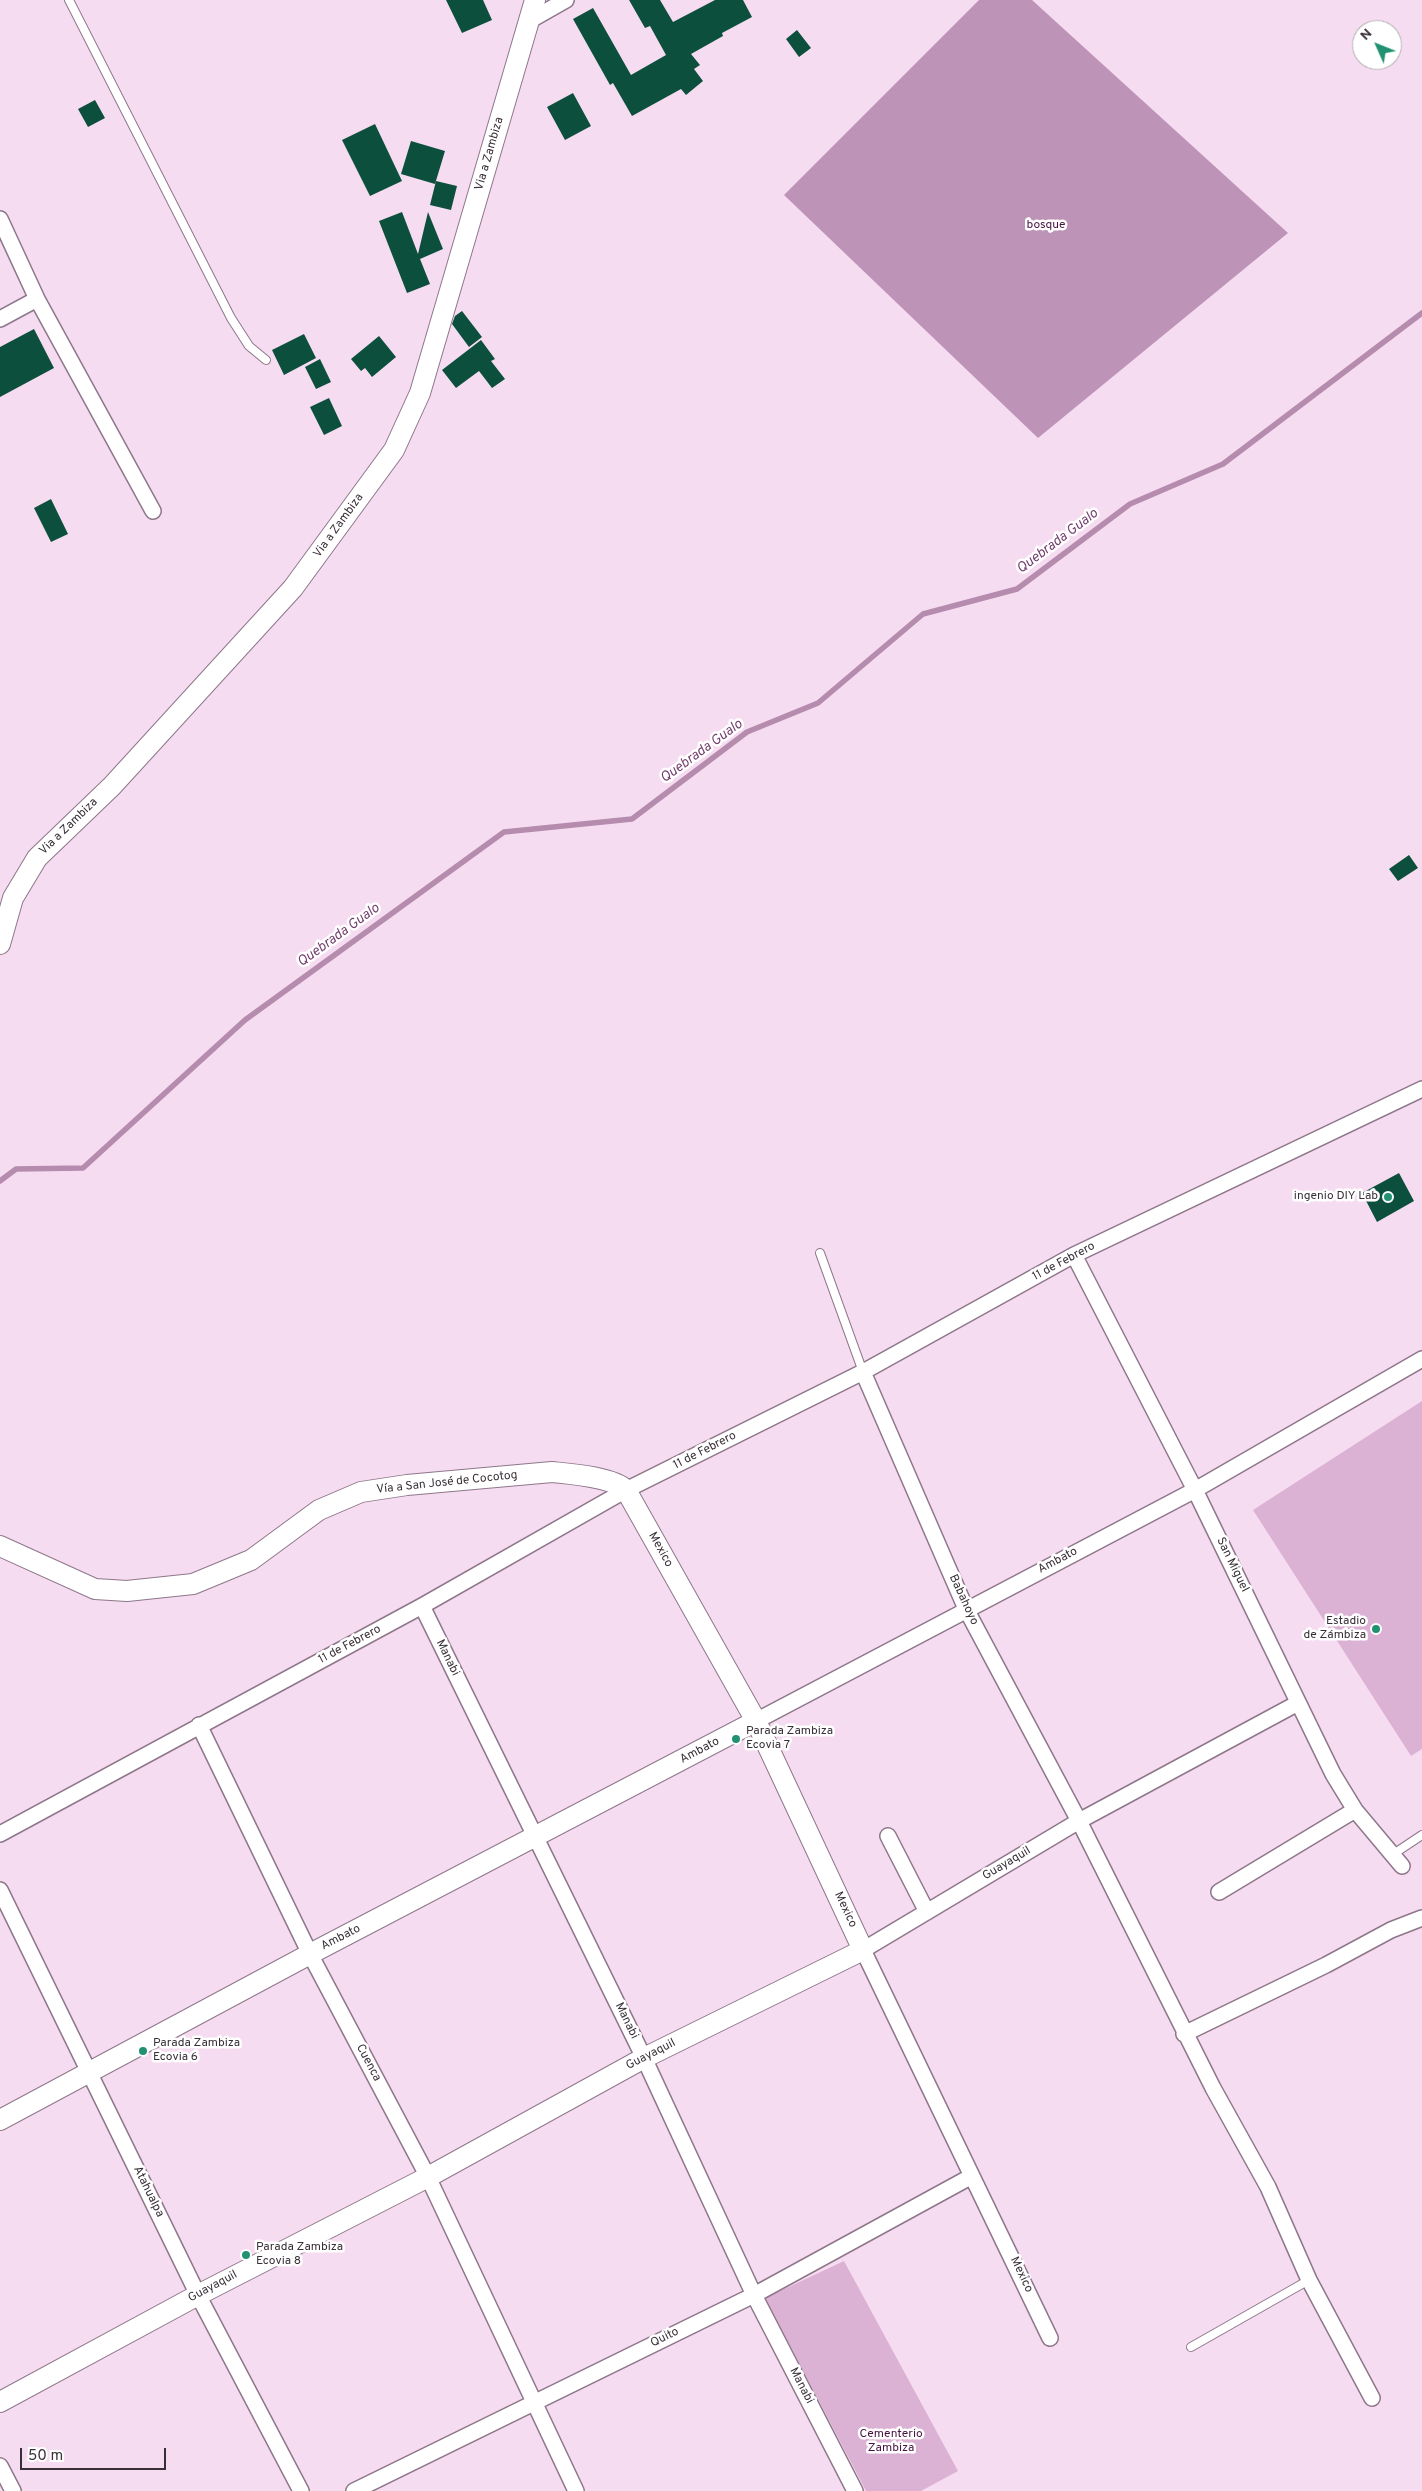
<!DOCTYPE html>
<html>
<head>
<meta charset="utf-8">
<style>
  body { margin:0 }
  #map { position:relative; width:1422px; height:2491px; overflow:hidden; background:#f6dcf1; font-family:Overpass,sans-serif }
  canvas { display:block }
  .north { position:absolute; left:1352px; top:20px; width:50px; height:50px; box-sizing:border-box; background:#fff; border:1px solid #afacaf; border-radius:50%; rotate:314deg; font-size:14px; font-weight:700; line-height:20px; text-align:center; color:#382f37 }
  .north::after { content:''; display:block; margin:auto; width:18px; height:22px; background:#219172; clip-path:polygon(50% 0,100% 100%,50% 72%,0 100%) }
  .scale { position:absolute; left:20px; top:2448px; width:146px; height:22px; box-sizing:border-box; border:2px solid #382f37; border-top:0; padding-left:6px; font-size:15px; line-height:18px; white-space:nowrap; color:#382f37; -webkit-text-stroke:4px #fff; paint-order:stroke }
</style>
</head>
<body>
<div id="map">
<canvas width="1422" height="2491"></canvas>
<div class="north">N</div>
<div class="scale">50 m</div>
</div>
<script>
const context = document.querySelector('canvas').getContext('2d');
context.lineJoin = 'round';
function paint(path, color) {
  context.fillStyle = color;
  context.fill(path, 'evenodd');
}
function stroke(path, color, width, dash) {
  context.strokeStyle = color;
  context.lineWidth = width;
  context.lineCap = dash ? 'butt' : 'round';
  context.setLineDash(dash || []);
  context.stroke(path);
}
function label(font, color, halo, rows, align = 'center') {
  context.font = font + ' Overpass,sans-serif';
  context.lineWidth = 5;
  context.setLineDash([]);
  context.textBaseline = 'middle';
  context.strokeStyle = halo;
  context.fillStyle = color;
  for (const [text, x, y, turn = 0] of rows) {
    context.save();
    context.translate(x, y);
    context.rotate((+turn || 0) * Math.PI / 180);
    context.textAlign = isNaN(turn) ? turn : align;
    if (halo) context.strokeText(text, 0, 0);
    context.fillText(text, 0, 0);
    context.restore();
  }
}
const green = new Path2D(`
  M1422 1401V1749L1411 1756 1253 1510Z
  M844 2261 958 2471 921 2491H866L765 2298Z`);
const forest = new Path2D(`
  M979 0H1032L1288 233 1038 438 784 195Z`);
const stream = new Path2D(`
  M0 1181 16 1169 83 1168 245 1020 504 832 632 819 747 732 818 703 923 614 1017 589 1130 504 1223 464 1422 313`);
const building = new Path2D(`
  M446 0H483L492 20 462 33Z
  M629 0H660L673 22 715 0H743L752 17 722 33 723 36 691 54 700 65 694 69 703 81 686 95 681 89 632 116 613 83 610 85 573 19 593 8 631 75 666 55 650 26 645 28Z
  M797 30 811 48 799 57 786 39Z
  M573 93 591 126 565 140 547 107Z
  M95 100 105 118 88 127 78 109Z
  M375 124 402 181 370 196 342 140Z
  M411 141 445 151 435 184 401 174Z
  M436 181 457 186 451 210 430 205Z
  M402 212 418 254 428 212 443 249 420 259 430 284 407 293 379 221Z
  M462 311 482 337 469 347 452 324 455 316Z
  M34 329 54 368 0 397V347Z
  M304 334 316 358 284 375 272 350Z
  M379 336 396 357 372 377 365 368 361 371 351 359Z
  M481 340 495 359 491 361 505 379 492 388 479 371 456 388 442 370Z
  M320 359 331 382 316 389 305 367Z
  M329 398 342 426 324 435 310 407Z
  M51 499 68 534 51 542 34 508Z
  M1409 855 1418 868 1398 881 1389 869Z
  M1399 1173 1414 1201 1377 1222 1362 1193Z`);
const service = new Path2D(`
  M69 0 231 318 249 346 266 360
  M820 1253 863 1372
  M1392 1855 1422 1835
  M1191 2347 1309 2280`);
const minor = new Path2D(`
  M529 21 566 0
  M0 219 37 299 153 511
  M0 319 37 299
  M1074 1255 1195 1490 1333 1774 1355 1810 1402 1866
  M863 1372 966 1609 1079 1821 1213 2088 1268 2187 1309 2280 1372 2398
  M422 1606 644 2058 754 2295 855 2491
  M756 1721 1195 1490 1422 1359
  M199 1725 310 1954 428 2177 576 2491
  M0 1834 422 1606 626 1490 863 1372 1074 1255 1422 1089
  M888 1836 927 1912
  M0 1890 198 2295 301 2491
  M1219 1892 1355 1810
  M1184 2034 1326 1965 1391 1930 1422 1918
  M1050 2338 863 1950 1079 1821 1298 1703
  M0 2466 13 2491
  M354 2491 754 2295 972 2176`);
const tertiary = new Path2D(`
  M0 944 13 898 37 858 112 786 293 588 394 450 420 393 535 0
  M0 1546 95 1589 127 1591 193 1584 251 1560 319 1510 361 1492 407 1485 552 1472C571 1474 613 1477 626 1490L756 1721 863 1950 644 2058 428 2177 198 2295 0 2402
  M0 2120 310 1954 756 1721`);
const markers = [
  [1388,1197,5,"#219172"],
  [1376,1629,5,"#219172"],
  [736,1739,5,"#219172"],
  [143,2051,5,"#219172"],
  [246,2255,5,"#219172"]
];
const streetNames = [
  ["Via a Zambiza",490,154,-74],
  ["Via a Zambiza",339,526,-54],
  ["Via a Zambiza",69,827,-44],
  ["11 de Febrero",1064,1262,-28],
  ["11 de Febrero",705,1451,-27],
  ["Vía a San José de Cocotog",447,1483,-6],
  ["Mexico",660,1550,61],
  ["Ambato",1058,1561,-28],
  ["San Miguel",1232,1565,64],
  ["Babahoyo",963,1600,65],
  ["11 de Febrero",350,1645,-28],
  ["Manabi",447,1658,64],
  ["Ambato",700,1751,-28],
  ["Guayaquil",1007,1864,-31],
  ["Mexico",845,1910,65],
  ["Ambato",341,1938,-27],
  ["Manabi",626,2021,64],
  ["Guayaquil",651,2055,-27],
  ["Cuenca",368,2063,62],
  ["Atahualpa",148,2192,64],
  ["Mexico",1021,2275,65],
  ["Guayaquil",213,2287,-28],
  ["Quito",665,2338,-26],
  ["Manabi",801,2386,63]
];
const parkNames = [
  ["bosque",1046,226],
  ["Cementerio",891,2435],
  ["Zambiza",891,2449]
];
const poiNames = [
  ["ingenio DIY Lab",1378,1197,"right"],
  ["Estadio",1366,1622,"right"],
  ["de Zámbiza",1366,1636,"right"],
  ["Parada Zambiza",746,1732],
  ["Ecovia 7",746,1746],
  ["Parada Zambiza",153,2044],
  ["Ecovia 6",153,2058],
  ["Parada Zambiza",256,2248],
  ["Ecovia 8",256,2262]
];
const waterNames = [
  ["Quebrada Gualo",1058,542,-37],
  ["Quebrada Gualo",702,752,-36],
  ["Quebrada Gualo",339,936,-36]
];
paint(green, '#dbb2d4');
paint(forest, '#bd93b7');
stroke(stream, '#b58bae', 5.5);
paint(building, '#0d4f3d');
stroke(service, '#8e778a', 10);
stroke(minor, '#8e778a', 18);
stroke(tertiary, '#8e778a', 22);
stroke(service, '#fff', 8);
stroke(minor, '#fff', 15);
stroke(tertiary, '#fff', 20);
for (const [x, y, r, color] of markers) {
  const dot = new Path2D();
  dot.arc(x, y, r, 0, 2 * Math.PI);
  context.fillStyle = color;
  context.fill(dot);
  stroke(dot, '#fff', 2);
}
label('12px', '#382f37', '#fff', streetNames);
label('12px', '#471342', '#fff', parkNames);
label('12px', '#382f37', '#fff', poiNames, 'left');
label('italic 14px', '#733d6d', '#fff', waterNames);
</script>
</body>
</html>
